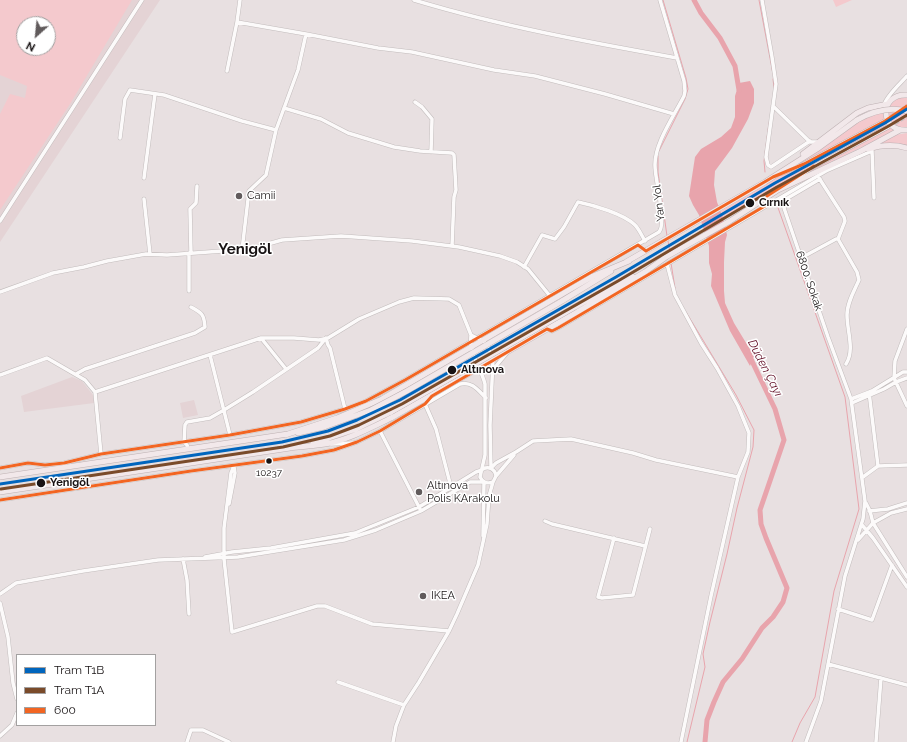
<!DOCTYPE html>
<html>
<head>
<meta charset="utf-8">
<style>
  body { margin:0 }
  #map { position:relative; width:907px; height:742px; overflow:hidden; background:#e8e0e1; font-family:Raleway,sans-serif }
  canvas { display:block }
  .legend { position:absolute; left:16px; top:654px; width:140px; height:72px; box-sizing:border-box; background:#fff; border:1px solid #a3a1a1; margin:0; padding:5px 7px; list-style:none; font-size:12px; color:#181314 }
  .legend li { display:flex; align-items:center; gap:8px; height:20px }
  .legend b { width:20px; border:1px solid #a3a1a1 }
  .north { position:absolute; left:16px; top:16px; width:40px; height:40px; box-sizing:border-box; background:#fff; border:1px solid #a3a1a1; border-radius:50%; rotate:207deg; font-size:11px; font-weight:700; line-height:16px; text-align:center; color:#181314 }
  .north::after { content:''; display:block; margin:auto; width:14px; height:18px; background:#615b5c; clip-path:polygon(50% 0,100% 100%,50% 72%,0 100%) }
</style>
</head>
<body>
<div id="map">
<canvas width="907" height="742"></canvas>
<ul class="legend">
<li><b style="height:5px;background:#0065bd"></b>Tram T1B</li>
<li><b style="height:5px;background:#7a4b2a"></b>Tram T1A</li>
<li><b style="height:5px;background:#f26522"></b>600</li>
</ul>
<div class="north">N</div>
</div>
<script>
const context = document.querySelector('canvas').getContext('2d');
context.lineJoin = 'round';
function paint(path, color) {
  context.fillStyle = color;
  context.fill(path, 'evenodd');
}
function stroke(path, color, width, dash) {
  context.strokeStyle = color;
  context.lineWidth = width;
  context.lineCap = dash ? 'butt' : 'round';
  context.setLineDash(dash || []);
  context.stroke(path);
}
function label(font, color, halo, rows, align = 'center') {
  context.font = font + ' Raleway,sans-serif';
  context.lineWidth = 3;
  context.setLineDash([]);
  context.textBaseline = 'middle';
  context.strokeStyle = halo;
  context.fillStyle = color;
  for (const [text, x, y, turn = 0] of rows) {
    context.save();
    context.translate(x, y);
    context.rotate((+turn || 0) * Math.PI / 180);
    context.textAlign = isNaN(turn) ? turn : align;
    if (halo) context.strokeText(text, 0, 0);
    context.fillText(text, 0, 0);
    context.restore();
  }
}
const built = new Path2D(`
  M0 0H160L0 242ZM24 24H48V48H24Z
  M72 377 82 381 93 395 94 403 24 412 21 396Z
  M194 400 198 415 183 418 180 403Z`);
const green = new Path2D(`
  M0 0H132L70 104 0 210V114L10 94 25 98 27 86 0 75ZM24 24H48V48H24Z
  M833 0H852L836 7Z
  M907 97V128C895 129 889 121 888 110 891 100 897 98 907 97Z
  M883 111C885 121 886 126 895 131L775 189 723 218 721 211C751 193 781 176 810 157 834 141 855 119 883 111Z
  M907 133V146L893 143 877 144 895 135Z`);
const water = new Path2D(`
  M750 81 754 89V103L748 119 732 148 715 171 714 185 717 202 723 218 727 235 725 242 724 262V291L725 303 734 323 754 356 750 366 730 331 711 286 712 274 709 263V246L699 215 693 205 689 196 695 157 701 149 721 137 731 128 735 117V96L739 83Z`);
const stream = new Path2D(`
  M759 0 773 74
  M773 79 774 88
  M659 151 685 99 688 89 686 78 663 0
  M658 156V172L667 236
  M765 172 764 161 769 123
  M776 202 845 397 859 509 834 591 815 697 800 723 792 742
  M668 241 670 252
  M671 263 675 288
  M686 312 736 395 754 430 753 447 737 508 727 554 710 622 703 654 705 667 687 742`);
const river = new Path2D(`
  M694 0 701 13 720 38 735 66 739 90
  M705 742 707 720 714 702 723 682 742 659 762 628 773 617 783 602 787 588 766 538 761 524 760 510 784 440 775 409 749 355`);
const majorTunnel = new Path2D(`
  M886 120 907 106
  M890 126 907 116`);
const minor = new Path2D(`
  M240 0 237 22 306 34 298 70 276 130 266 175 249 191 242 250
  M414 0C500 26 588 42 677 58
  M762 0 772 57 776 84 766 157 768 165 771 167 810 141
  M306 34 378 48 412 52 494 70 535 76 605 94 674 114
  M227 71 237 22
  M415 102 422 107 432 119 431 152
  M884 105C887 95 900 84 907 76
  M773 106 810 142H817
  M284 108 321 119 348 133 394 147 420 151 452 153 454 155 456 190 454 197 452 246
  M120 138 125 99 130 90 164 95 242 121 276 130
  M144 178 155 94
  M819 178 844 217 845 221 838 239 857 272 859 280C854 291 847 303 847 315 847 331 855 350 846 364
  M144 199 150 254
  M0 221 142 0
  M189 253V291
  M191 253 190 209 196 203 197 186
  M801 258 836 239H838
  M667 264 675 295 701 343 717 368 738 406 749 433 748 452 738 477 711 596 681 742
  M524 267 542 235 555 239 564 227 578 202C593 205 624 214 635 225 639 229 642 236 645 241
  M0 292 53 273 84 267 107 261 146 254 167 255 250 249 282 240 341 236 412 241 459 247 500 256 517 262 528 269 550 296
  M547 329 552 331 558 328 826 171 872 151 874 198
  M907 329 895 361 894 378 907 406
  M471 335C469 354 480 365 485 384V455L480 477C483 483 487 484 493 482
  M261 338H294L319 340 328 338 359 319 399 302 414 298 449 299 459 305 471 335 483 341 488 346 493 360 490 425 491 468
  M326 338 328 345 330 348 345 409
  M210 355 230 435
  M493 373 496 366 506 354
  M76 374 85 369 195 333 205 327C204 314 202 313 191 307
  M0 375 47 358 85 380 95 392 101 454
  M95 392 261 338 286 369
  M869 392 878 466
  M851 399 872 391 903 372H907
  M852 403 884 389 896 382 907 378
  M425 404 436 429 451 487
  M380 431 420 509
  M331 444 352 443
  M188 449 187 445 184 442 185 425 187 422 210 418 224 410 253 392 318 348 326 338
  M234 466 231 473 229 489 224 528V559L232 632 317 606H325L372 624 449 631
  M0 468 28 463 45 465 64 463 101 454 230 435 301 422 345 409 366 401 405 380 659 232C667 223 655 180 655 166 654 144 674 116 684 96L685 91 684 81 660 0
  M491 468 496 463 516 452 533 441 571 439 633 453 656 460 738 477
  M496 476 514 455
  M863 477 878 466 907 465
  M0 500 191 471 302 456 334 450 357 442 380 431 460 384C472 381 478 390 486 398
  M229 504 235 473 234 467
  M907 509 891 513 873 523 907 577
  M869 511 888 509 907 503
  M545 521 552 524 645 546
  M862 525 873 538 907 587
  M483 536 484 482
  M614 538 598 597 602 598 633 595 650 529
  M858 540 873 523 870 511 866 503
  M205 557 232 552 271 548 355 533 419 507 476 472 482 470
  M183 559 187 580 189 614
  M0 594 16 583 83 571 158 560 238 557 344 540 376 530 421 511 470 482H483
  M0 603 8 637 13 683 17 699
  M838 609 872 620 892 565
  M828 664 907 685
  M338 682 404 705
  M0 736 12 725 17 713
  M187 742 191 730H203L229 742
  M393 742 396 726 404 705 419 682 449 631 457 614 478 565 487 524 489 496 493 482 496 476C495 469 489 466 483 469
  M806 742 821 701 845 576 863 519 865 501 851 399 828 337 784 208 786 199 820 179
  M876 742 881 678`);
const major = new Path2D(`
  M782 173 804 164 885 121
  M789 183 811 168 888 127`);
const highway = new Path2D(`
  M907 95C879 93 879 132 907 130
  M868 149C881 145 894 144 907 148
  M803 154 857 113 868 108 888 104
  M664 258 730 221 778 190 861 151 900 130
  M626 262 765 182 817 149 857 120
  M562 301 611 271
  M575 307 632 276
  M298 433 324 427 371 410
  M285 435 337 418 382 399 593 276 629 261
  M313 443 356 429 391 412
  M287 448C300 447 312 446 325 444 348 440 370 428 391 418L586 307 645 272 666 257
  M0 477 288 434
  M0 492 290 448`);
const highwayBridge = new Path2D(`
  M857 120C873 111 889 106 907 111
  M371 410 407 391 562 301
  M391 412 575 307`);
const bus1 = new Path2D(`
  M767 196 814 166
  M0 468 28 463 45 465 64 463 101 454 230 435 301 422 345 409 366 401 405 380 638 245 646 251 773 177 804 164 885 121 907 106
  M0 500 191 471 302 456 334 450 357 442 380 431 425 404 432 396 547 329 552 331 558 328 770 203`);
const tram1 = new Path2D(`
  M0 484 282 442 328 431 357 420 400 400 616 277 775 183 885 123 907 109`);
const tram2 = new Path2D(`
  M1 489 283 447 330 436 359 425 402 404 618 281 777 187 887 127 907 115`);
const markers = [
  [239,196,4,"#615b5c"],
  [750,203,5,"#181314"],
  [452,370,5,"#181314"],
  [269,461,3.5,"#181314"],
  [41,483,5,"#181314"],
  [419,492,4,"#615b5c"],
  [423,596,4,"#615b5c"]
];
const busNames = [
  ["10237",269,473]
];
const poiNames = [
  ["Camii",247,196],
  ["Altınova",427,486],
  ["Polis KArakolu",427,499],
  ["IKEA",431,596]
];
const streetNames = [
  ["Yan Yol",659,203,-97],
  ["6800. Sokak",809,281,71]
];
const stopNames = [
  ["Cırnık",759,203],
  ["Altınova",461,370],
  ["Yenigöl",50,483]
];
const waterNames = [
  ["Düden Çayı",765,368,63]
];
const districtNames = [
  ["Yenigöl",245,249]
];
paint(built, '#e4d3d5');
paint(green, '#f4c9cd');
paint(water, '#e8a4ac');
stroke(stream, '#e8a4ac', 1);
stroke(river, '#e8a4ac', 5);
stroke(majorTunnel, '#c9c1c2', 4, [4, 2]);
stroke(minor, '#c2bcbc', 4.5);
stroke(major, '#beb1b3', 5);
stroke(highway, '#beb1b3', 6);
stroke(minor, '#fcfafa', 3.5);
stroke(major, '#f6eff0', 4);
stroke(highway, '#f2e8ea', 5);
stroke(highwayBridge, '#beb1b3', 6, []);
stroke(highwayBridge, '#f2e8ea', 5);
stroke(bus1, '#f26522', 3);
stroke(tram1, '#0065bd', 3);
stroke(tram2, '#7a4b2a', 3);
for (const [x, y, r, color] of markers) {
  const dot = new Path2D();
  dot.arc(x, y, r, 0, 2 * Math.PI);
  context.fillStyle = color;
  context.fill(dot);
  stroke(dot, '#fff', 1.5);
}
label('10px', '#181314', '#fff', busNames);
label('11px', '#181314', '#fff', poiNames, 'left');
label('11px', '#181314', '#fff', streetNames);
label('bold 11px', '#181314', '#fff', stopNames, 'left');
label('italic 12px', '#5d0820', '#fff', waterNames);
label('bold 15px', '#181314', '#fff', districtNames);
</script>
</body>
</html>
